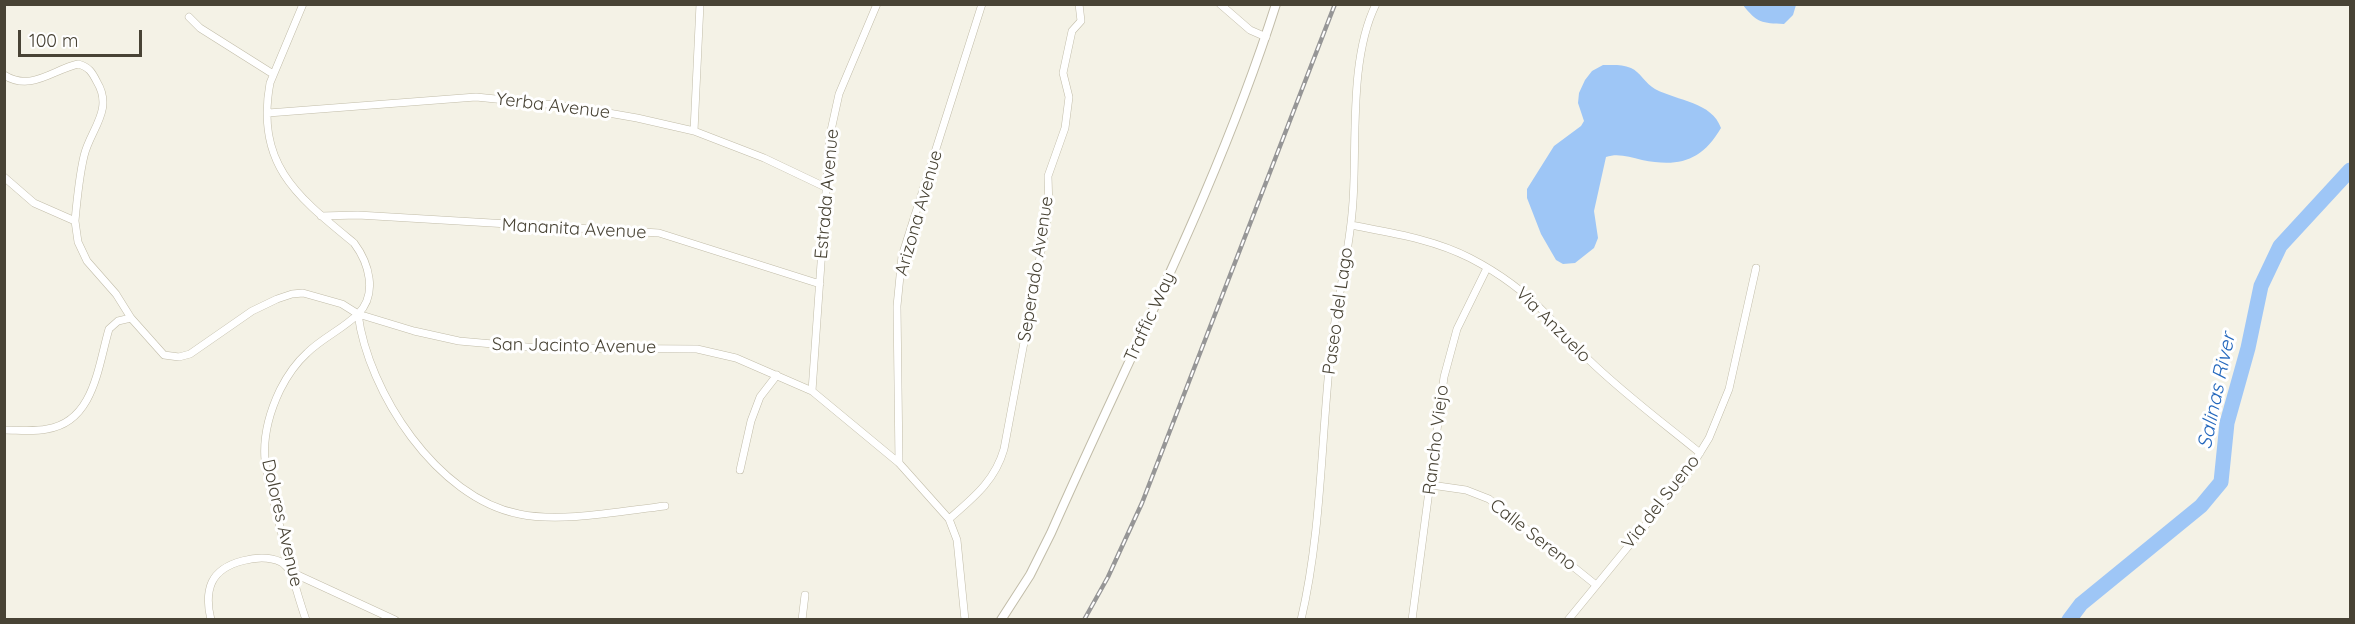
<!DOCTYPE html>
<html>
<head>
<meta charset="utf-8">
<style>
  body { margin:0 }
  #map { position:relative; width:2355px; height:624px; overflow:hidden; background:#f4f2e6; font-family:Quicksand,sans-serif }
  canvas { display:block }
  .frame { position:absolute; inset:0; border:6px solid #484335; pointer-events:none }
  .scale { position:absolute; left:18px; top:30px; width:124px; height:27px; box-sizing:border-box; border:3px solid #484335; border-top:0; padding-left:8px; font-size:18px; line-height:21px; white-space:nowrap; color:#484335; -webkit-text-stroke:4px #fff; paint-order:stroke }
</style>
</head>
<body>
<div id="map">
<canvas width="2355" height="624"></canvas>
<div class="frame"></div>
<div class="scale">100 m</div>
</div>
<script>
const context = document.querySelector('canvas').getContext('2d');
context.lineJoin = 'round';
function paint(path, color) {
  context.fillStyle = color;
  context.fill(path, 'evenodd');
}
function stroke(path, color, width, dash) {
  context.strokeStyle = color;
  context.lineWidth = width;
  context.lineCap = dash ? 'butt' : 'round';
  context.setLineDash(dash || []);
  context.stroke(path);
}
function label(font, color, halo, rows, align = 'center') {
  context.font = font + ' Quicksand,sans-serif';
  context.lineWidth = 6;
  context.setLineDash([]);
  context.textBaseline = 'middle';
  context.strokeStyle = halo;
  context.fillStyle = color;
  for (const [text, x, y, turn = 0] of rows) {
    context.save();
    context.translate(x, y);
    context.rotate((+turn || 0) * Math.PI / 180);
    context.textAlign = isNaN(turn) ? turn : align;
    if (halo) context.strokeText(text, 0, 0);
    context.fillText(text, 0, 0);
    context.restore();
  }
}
const water = new Path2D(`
  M1743 5H1796L1793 15 1784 24C1762 23 1757 23 1743 5Z
  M1603 65C1612 65 1622 64 1631 68 1640 72 1646 84 1655 89 1678 101 1712 102 1721 128 1701 162 1678 167 1642 160 1629 157 1618 153 1606 157L1594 211 1598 238 1594 248 1575 263 1563 264 1556 260 1541 234 1527 198V189L1554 146 1581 126 1584 121 1578 103 1579 93 1585 80 1592 71Z`);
const river = new Path2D(`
  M2069 620 2081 604 2201 506 2221 482 2227 423 2248 348 2261 286 2280 246 2350 170`);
const minor = new Path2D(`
  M303 4 270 83C255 165 298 197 354 243 369 263 378 294 358 314 343 329 322 338 307 353 296 363 287 376 280 390 270 411 263 437 265 460 267 478 273 496 277 514 285 549 294 585 306 620
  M1220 4 1250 30 1266 37
  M189 17 200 28 273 74
  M4 75C31 92 52 70 78 64 89 67 92 72 97 82 114 110 90 130 84 156 79 177 77 199 75 221
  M268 113 476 97 574 107 637 118 694 131 764 158 825 187
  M694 131 700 4
  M4 177 34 203 75 221 78 242 87 261 116 294 131 318
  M321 216 358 215 659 233 820 284
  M1351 225C1392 233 1433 239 1470 258 1499 273 1525 292 1547 315 1561 329 1573 346 1588 359 1623 393 1662 422 1700 453
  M358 314C368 392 437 498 519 514 561 523 622 511 665 506
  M812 391 830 135 839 94 877 4
  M4 430C18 430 33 432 47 429 94 422 98 366 109 329L118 321 131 318 164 355 179 357 190 354 252 311 277 299 292 294 303 293 342 304 358 314 414 331 459 341 538 348 697 349 736 358 812 391 899 463 949 519 957 540 965 620
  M899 463 897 306 902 256 982 4
  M740 470 751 421 760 397 777 375
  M1431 485 1466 490 1489 499 1596 585
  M949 519C973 498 995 481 1004 449L1049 209 1048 176 1065 128 1069 97 1063 73 1072 31 1081 21 1079 4
  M211 620C208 608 207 593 212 582 222 561 261 553 281 562 285 564 288 569 291 572L395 620
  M802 620 805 595
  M1301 620C1321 535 1321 445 1330 358 1335 306 1350 254 1353 201 1357 142 1349 58 1376 4
  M1412 620 1444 377 1457 329 1487 268
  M1568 620 1685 477 1709 438 1729 389 1756 268`);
const tertiary = new Path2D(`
  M1001 620 1030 575 1051 533C1128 358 1218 187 1276 4`);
const rail = new Path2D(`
  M1084 620 1108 577 1142 503 1335 4`);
const streetNames = [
  ["Yerba Avenue",553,106,7],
  ["Estrada Avenue",827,194,-85],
  ["Arizona Avenue",919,213,-74],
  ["Mananita Avenue",574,229,3],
  ["Seperado Avenue",1036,269,-81],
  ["Paseo del Lago",1338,311,-82],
  ["Traffic Way",1150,317,-65],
  ["Via Anzuelo",1553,325,45],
  ["San Jacinto Avenue",574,346,1],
  ["Rancho Viejo",1436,440,-83],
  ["Via del Sueno",1661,502,-52],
  ["Dolores Avenue",282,523,77],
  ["Calle Sereno",1533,535,38]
];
const waterNames = [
  ["Salinas River",2217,391,-78]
];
paint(water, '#9ec6f6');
stroke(river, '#9ec6f6', 15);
stroke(minor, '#c1bca8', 8);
stroke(tertiary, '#c1bca8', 10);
stroke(minor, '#fff', 7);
stroke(tertiary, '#fff', 8);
stroke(rail, '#969696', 4.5);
stroke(rail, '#fff', 2, [7]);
label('18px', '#484335', '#fff', streetNames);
label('italic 20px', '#2568bd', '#fff', waterNames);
</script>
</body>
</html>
